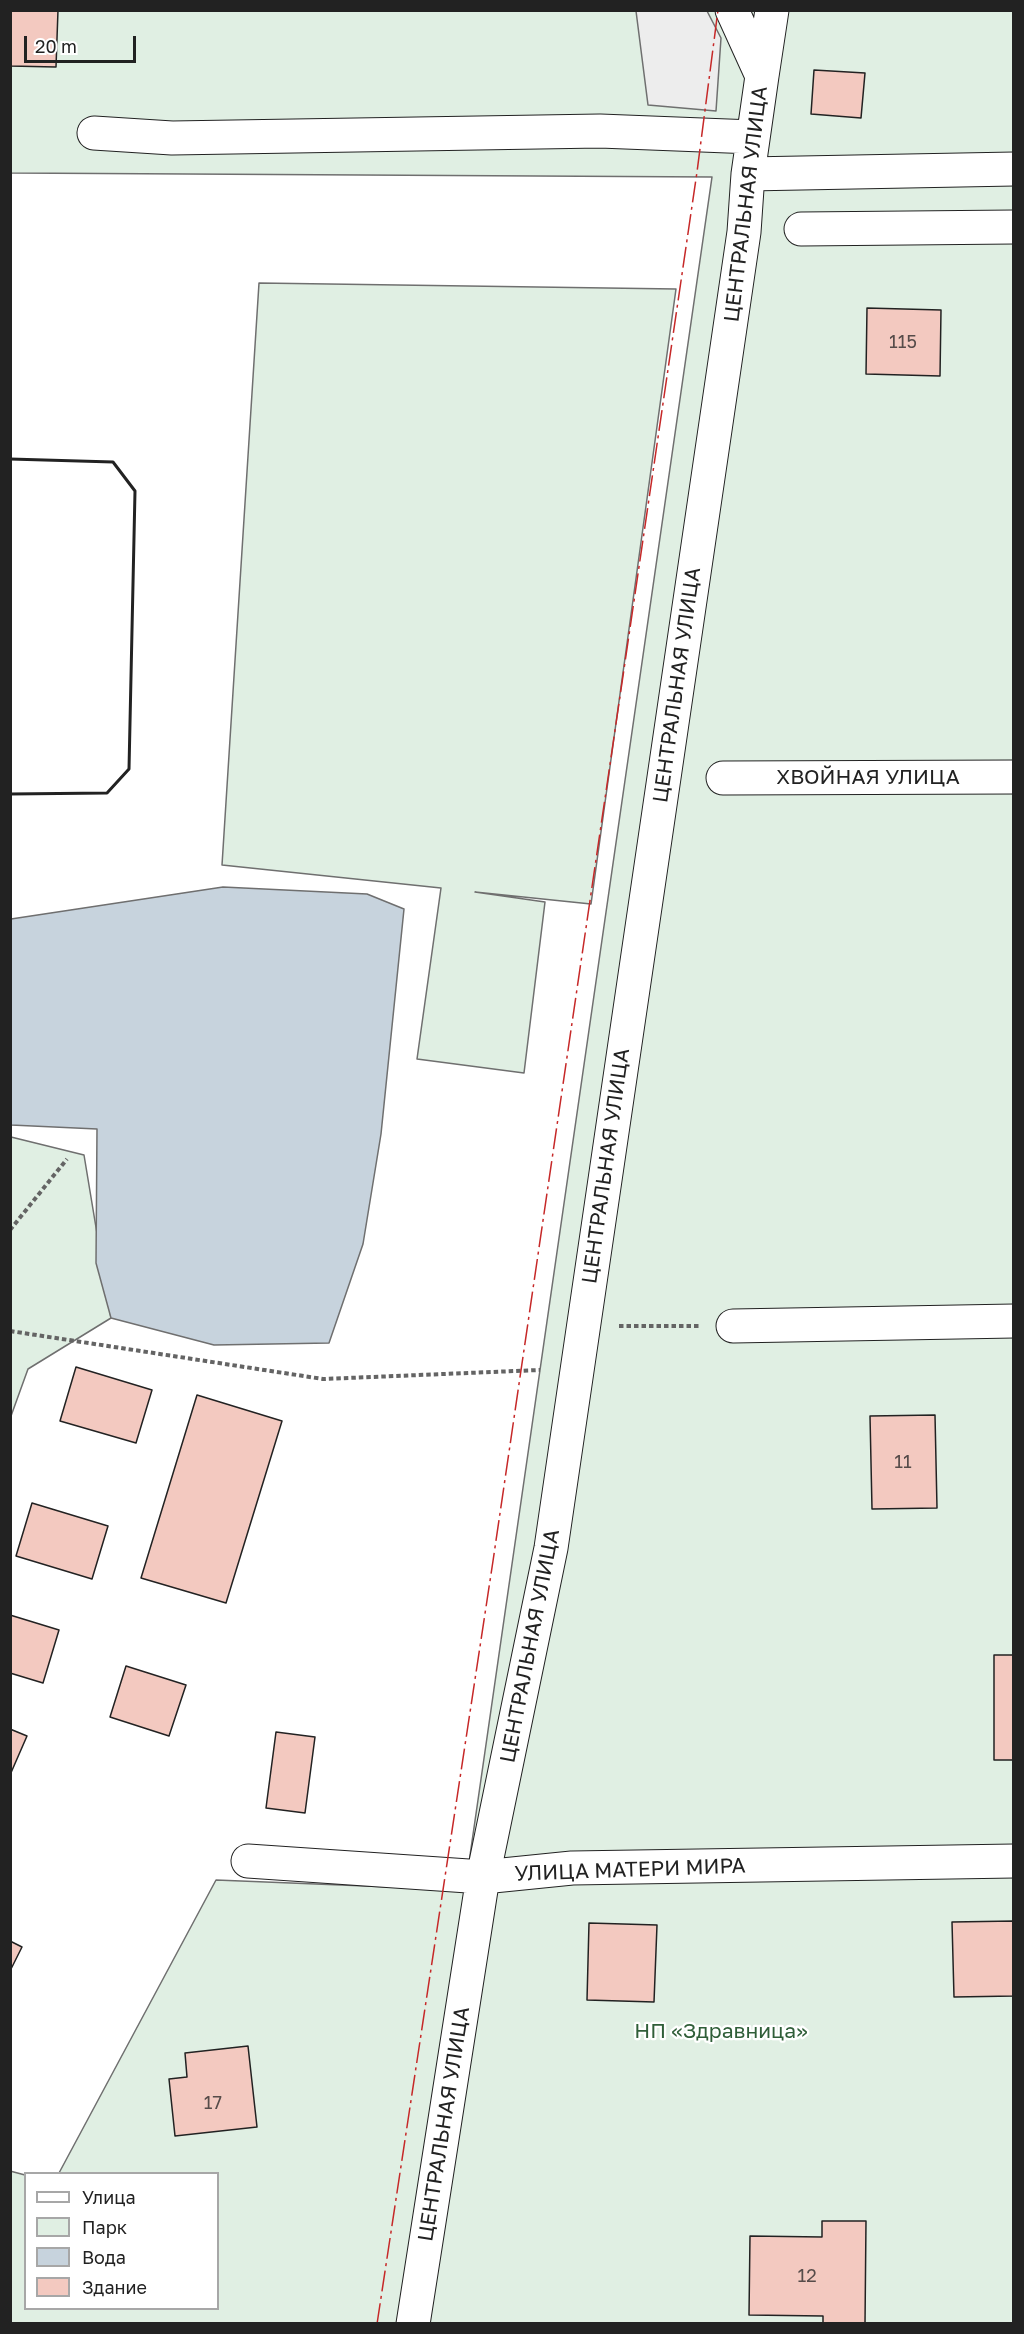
<!DOCTYPE html>
<html>
<head>
<meta charset="utf-8">
<style>
  body { margin:0 }
  #map { position:relative; width:1024px; height:2334px; overflow:hidden; background:#fff; font-family:"Golos Text",sans-serif }
  canvas { display:block }
  .frame { position:absolute; inset:0; border:12px solid #222; pointer-events:none }
  .legend { position:absolute; left:24px; top:2172px; width:195px; height:138px; box-sizing:border-box; background:#fff; border:2px solid #a7a7a7; margin:0; padding:8px 10px; list-style:none; font-size:18px; color:#222 }
  .legend li { display:flex; align-items:center; gap:12px; height:30px }
  .legend b { width:30px; border:2px solid #a7a7a7 }
  .scale { position:absolute; left:24px; top:36px; width:112px; height:27px; box-sizing:border-box; border:3px solid #222; border-top:0; padding-left:8px; font-size:18px; line-height:21px; white-space:nowrap; color:#222; -webkit-text-stroke:4px #fff; paint-order:stroke }
</style>
</head>
<body>
<div id="map">
<canvas width="1024" height="2334"></canvas>
<div class="frame"></div>
<ul class="legend">
<li><b style="height:8px;background:#fff"></b>Улица</li>
<li><b style="height:16px;background:#e0efe3"></b>Парк</li>
<li><b style="height:16px;background:#c7d3dd"></b>Вода</li>
<li><b style="height:16px;background:#f3c9c0"></b>Здание</li>
</ul>
<div class="scale">20 m</div>
</div>
<script>
const context = document.querySelector('canvas').getContext('2d');
context.lineJoin = 'round';
function paint(path, color) {
  context.fillStyle = color;
  context.fill(path, 'evenodd');
}
function stroke(path, color, width, dash) {
  context.strokeStyle = color;
  context.lineWidth = width;
  context.lineCap = dash ? 'butt' : 'round';
  context.setLineDash(dash || []);
  context.stroke(path);
}
function label(font, color, halo, rows, align = 'center') {
  context.font = font + ' "Golos Text",sans-serif';
  context.lineWidth = 4.5;
  context.setLineDash([]);
  context.textBaseline = 'middle';
  context.strokeStyle = halo;
  context.fillStyle = color;
  for (const [text, x, y, turn = 0] of rows) {
    context.save();
    context.translate(x, y);
    context.rotate((+turn || 0) * Math.PI / 180);
    context.textAlign = isNaN(turn) ? turn : align;
    if (halo) context.strokeText(text, 0, 0);
    context.fillText(text, 0, 0);
    context.restore();
  }
}
const green = new Path2D(`
  M11 11H1013V2323H11L10 2171 25 2175 26 2308H218V2174L59 2173 216 1880 465 1890 712 177 11 173Z
  M259 283 676 289 591 904 475 892 545 902 524 1073 417 1059 441 888 222 865Z
  M11 1137 84 1155 111 1318 28 1369 11 1416Z`);
const parking = new Path2D(`
  M636 11H707L721 38 716 111 648 105Z`);
const water = new Path2D(`
  M223 887 367 894 404 909 381 1134 363 1244 329 1343 214 1345 111 1318 96 1263 97 1129 11 1125V919Z`);
const building = new Path2D(`
  M10 10H58L56 67 10 66Z
  M814 70 865 73 861 118 811 114Z
  M867 308 941 310 940 376 866 374Z
  M76 1367 152 1390 136 1443 60 1421Z
  M197 1395 282 1421 226 1603 141 1578Z
  M935 1415 937 1508 872 1509 870 1416Z
  M32 1503 108 1526 92 1579 16 1556Z
  M10 1615 59 1630 43 1683 10 1673Z
  M994 1655H1014V1760H994Z
  M126 1666 186 1685 169 1736 110 1717Z
  M10 1729 27 1736 10 1775Z
  M276 1732 315 1737 305 1813 266 1808Z
  M1014 1921V1996L954 1997 952 1922Z
  M589 1923 657 1925 654 2002 587 2000Z
  M10 1941 22 1947 10 1971Z
  M248 2046 257 2127 175 2136 169 2079 187 2077 185 2053Z
  M822 2221H866L865 2324H823V2316L749 2315 750 2236 822 2237Z`);
const path = new Path2D(`
  M10 1230 67 1159
  M619 1326H699
  M10 1331 323 1379 540 1370`);
const minor = new Path2D(`
  M762 76 772 10
  M94 133 172 138 600 131 753 137
  M748 174 1014 169
  M801 229 1014 227
  M723 778 1014 777
  M733 1326 1014 1321
  M248 1861 483 1877 572 1868 1014 1861
  M413 2324 483 1877 551 1548 744 232 748 174 762 76 732 10`);
const wall = new Path2D(`
  M10 459 113 462 135 491 129 769 107 793 10 794`);
const power = new Path2D(`
  M377 2324 493 1561 697 172 718 10`);
const numberNames = [
  ["115",903,342],
  ["11",903,1462],
  ["17",213,2103],
  ["12",807,2276]
];
const streetNames = [
  ["ЦЕНТРАЛЬНАЯ УЛИЦА",746,204,-83],
  ["ЦЕНТРАЛЬНАЯ УЛИЦА",677,685,-82],
  ["ХВОЙНАЯ УЛИЦА",868,777],
  ["ЦЕНТРАЛЬНАЯ УЛИЦА",606,1166,-82],
  ["ЦЕНТРАЛЬНАЯ УЛИЦА",530,1646,-79],
  ["УЛИЦА МАТЕРИ МИРА",630,1870,-2],
  ["ЦЕНТРАЛЬНАЯ УЛИЦА",444,2124,-81]
];
const parkNames = [
  ["НП «Здравница»",721,2031]
];
paint(green, '#e0efe3');
stroke(green, '#6f6f6f', 1.5);
paint(parking, '#ededed');
stroke(parking, '#6f6f6f', 1.5);
paint(water, '#c7d3dd');
stroke(water, '#6f6f6f', 1.5);
paint(building, '#f3c9c0');
stroke(building, '#222', 1.5);
stroke(minor, '#222', 35);
stroke(path, '#646464', 4, [4.5, 3]);
stroke(minor, '#fff', 33);
stroke(wall, '#222', 3);
stroke(power, '#c62828', 1.5, [21, 4.5, 3, 4.5]);
label('18px', '#564c4a', null, numberNames);
label('21px', '#222', '#fff', streetNames);
label('21px', '#2f5e38', '#fff', parkNames);
</script>
</body>
</html>
